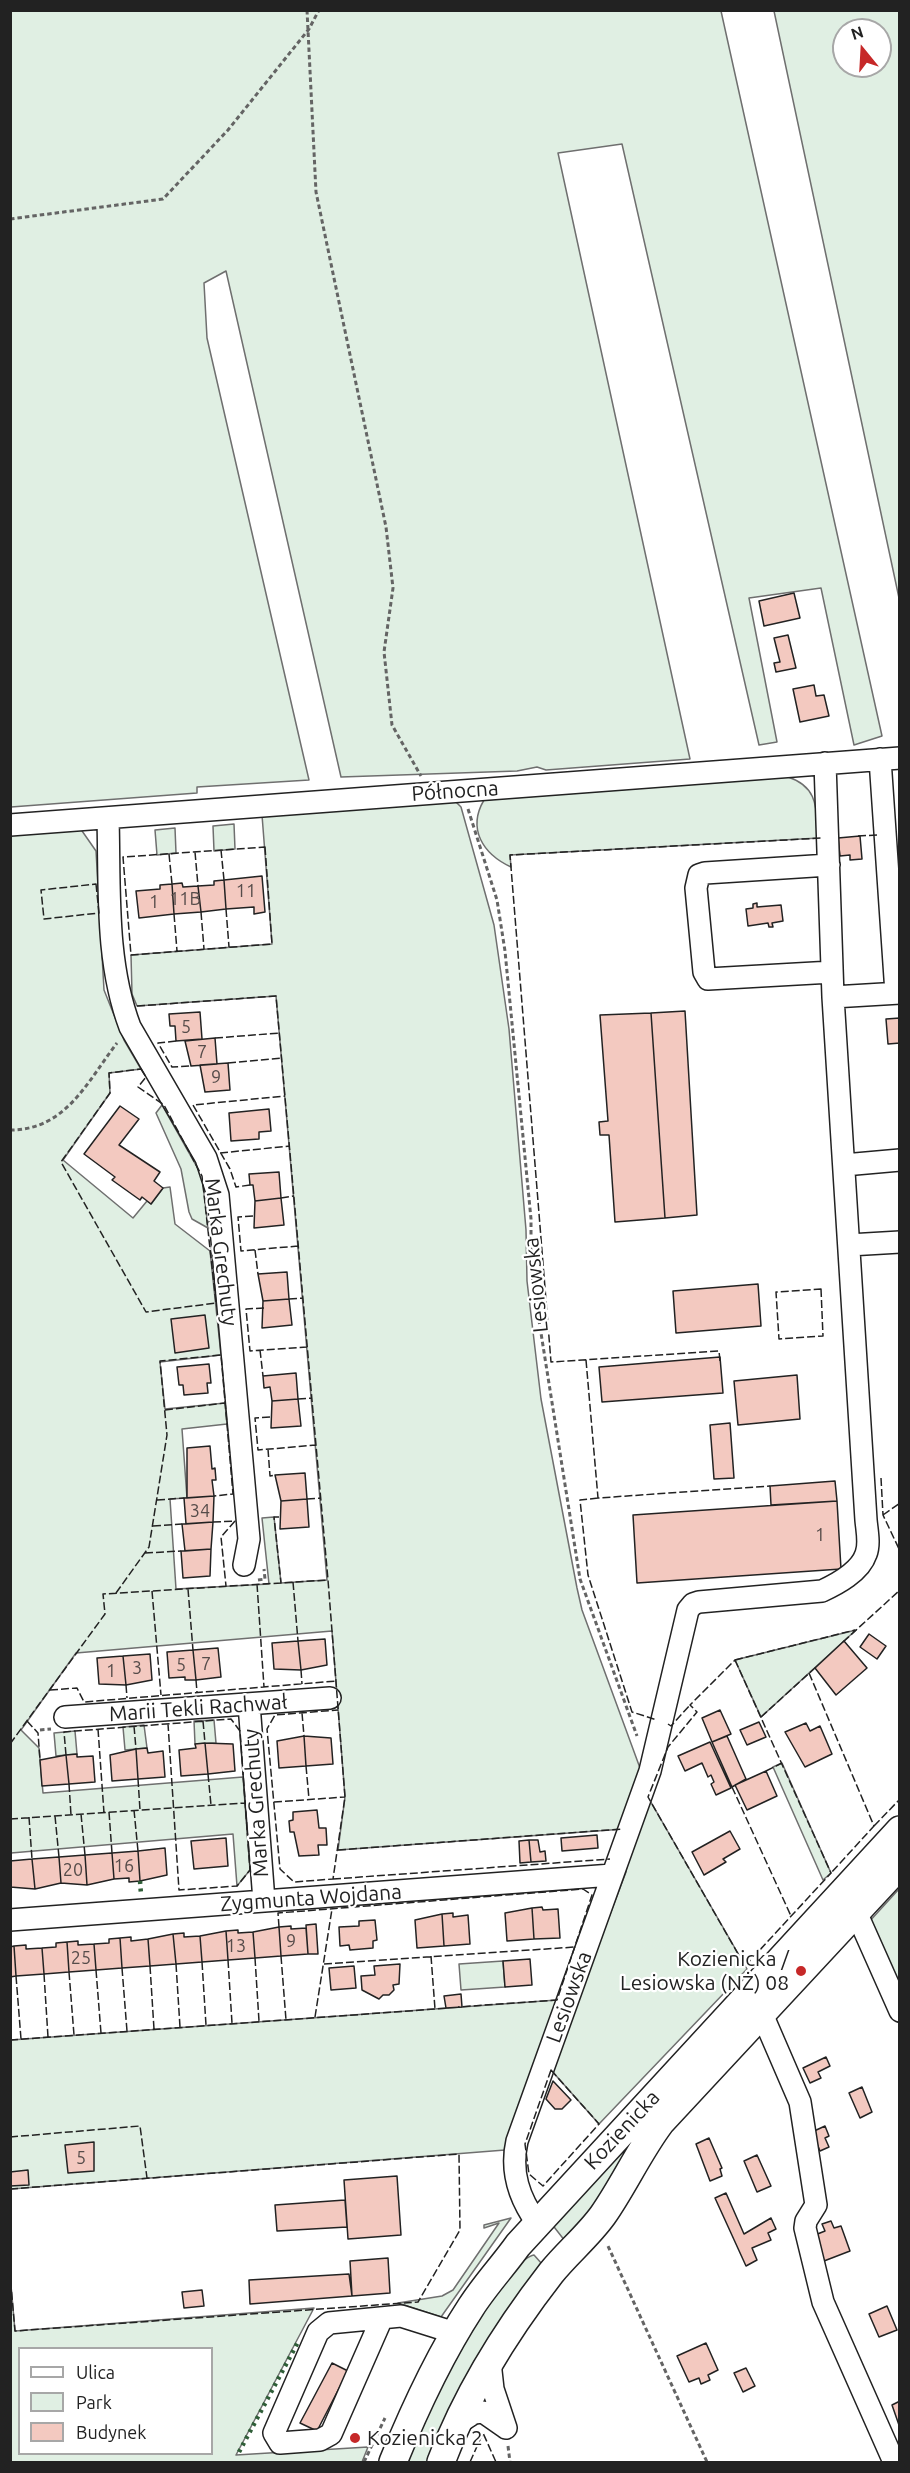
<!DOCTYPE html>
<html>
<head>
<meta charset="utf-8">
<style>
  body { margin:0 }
  #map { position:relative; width:910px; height:2473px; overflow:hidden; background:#fff; font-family:Ubuntu,sans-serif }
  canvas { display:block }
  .frame { position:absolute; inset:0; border:12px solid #222; pointer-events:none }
  .legend { position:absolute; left:18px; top:2347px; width:195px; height:108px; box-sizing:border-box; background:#fff; border:2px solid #a7a7a7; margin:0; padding:8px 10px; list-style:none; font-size:18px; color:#222 }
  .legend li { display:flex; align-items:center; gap:12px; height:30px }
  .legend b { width:30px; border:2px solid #a7a7a7 }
  .north { position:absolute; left:832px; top:18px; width:60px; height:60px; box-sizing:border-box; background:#fff; border:2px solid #a7a7a7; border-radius:50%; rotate:342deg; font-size:16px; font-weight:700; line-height:24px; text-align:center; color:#222 }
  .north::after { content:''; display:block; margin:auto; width:21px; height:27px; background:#c62828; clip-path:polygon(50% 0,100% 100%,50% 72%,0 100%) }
</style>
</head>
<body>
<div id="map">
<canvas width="910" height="2473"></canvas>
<div class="frame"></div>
<ul class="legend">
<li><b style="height:8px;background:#fff"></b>Ulica</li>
<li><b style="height:16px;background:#e0efe3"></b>Park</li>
<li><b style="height:16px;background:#f3c9c0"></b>Budynek</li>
</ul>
<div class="north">N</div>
</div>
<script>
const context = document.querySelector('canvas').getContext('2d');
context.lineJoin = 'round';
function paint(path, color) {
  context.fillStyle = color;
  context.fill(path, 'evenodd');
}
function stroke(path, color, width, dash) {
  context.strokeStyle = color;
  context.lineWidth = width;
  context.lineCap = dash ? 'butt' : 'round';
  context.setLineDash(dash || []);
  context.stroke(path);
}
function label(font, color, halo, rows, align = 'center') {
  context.font = font + ' Ubuntu,sans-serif';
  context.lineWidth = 4.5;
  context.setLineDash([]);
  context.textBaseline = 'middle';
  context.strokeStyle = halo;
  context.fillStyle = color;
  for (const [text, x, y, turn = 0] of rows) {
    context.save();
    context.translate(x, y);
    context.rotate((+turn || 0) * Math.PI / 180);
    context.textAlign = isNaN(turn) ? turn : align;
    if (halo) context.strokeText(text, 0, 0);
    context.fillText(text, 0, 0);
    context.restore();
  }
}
const green = new Path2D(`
  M11 10 721 11 882 736 854 745 821 588 749 598 777 742 759 745 622 144 558 153 690 759 546 770 537 767 517 771 341 777 226 271 204 283 207 338 309 780 197 787V793L11 807Z
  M774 11H899V598ZM844 30H880V66H844Z
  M788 777C819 787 816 810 819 838L510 855 511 867C483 854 467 829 484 800Z
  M455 801 461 807 494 925 509 1029 526 1230 527 1281 541 1399 577 1588 582 1610 640 1768 624 1829 338 1850 345 1797 332 1631 76 1653 21 1730 39 1748 43 1793 243 1777 250 1870 237 1886 233 1834 11 1853V834L80 828 96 851 104 990 124 1040 141 1069 109 1073 110 1093 63 1160 133 1218 147 1201 151 1204 163 1188 170 1187 175 1224 210 1251 221 1355 160 1362 165 1409 225 1403 227 1424 182 1429 187 1498 170 1499 176 1589 269 1584 262 1518 274 1517 281 1583 327 1580 276 996 137 1006 132 994 131 955 272 944 262 815Z
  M234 824 235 849 214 851 213 826Z
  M175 828 176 853 157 855 155 830Z
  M162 1105 202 1176 208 1228 192 1219 189 1212 181 1169 156 1113Z
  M856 1630 761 1717 735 1660Z
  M214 1720 216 1743 195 1744 194 1721Z
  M144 1725 147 1748 125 1750 123 1727Z
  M75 1731 77 1754 56 1756 54 1733Z
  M782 1763 831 1873 823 1880 773 1767Z
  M648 1797 747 1969 599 2124 551 2070 626 1872 630 1845Z
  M899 1889V1993L868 1923Z
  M503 1961 505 1987 461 1990 459 1964Z
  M557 2000 505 2150 11 2189V2040Z
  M635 2136 601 2200 565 2241 551 2223Z
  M511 2218 441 2317 398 2303 442 2296 453 2290 499 2223 484 2228V2225Z
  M534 2255 542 2264 430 2462H409L408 2457C416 2437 424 2417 433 2397 445 2372 511 2258 534 2255Z
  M10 2274 15 2331 314 2308 236 2455 368 2447 362 2462H11ZM20 2348H212V2454H20Z`);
const building = new Path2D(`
  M794 593 800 618 764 626 759 601Z
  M788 635 796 668 776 672 774 663 780 662 774 638Z
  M814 685 816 696 824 695 829 716 800 722 793 689Z
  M860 836 862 859 850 860V855L840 856 838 838Z
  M262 876 265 912 254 914V907L226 909 224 880Z
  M224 880 226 909 201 912 198 886 214 885V881Z
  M182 883 183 887 198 886 201 912 174 914 172 884Z
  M172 884 174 914 139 918 136 891 160 889V885Z
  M757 903V907L781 905 783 921 772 923 773 927H769L768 923 748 926 746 909 753 908V904Z
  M685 1011 697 1215 665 1218 651 1013Z
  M200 1012 202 1039 176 1041 175 1026H170L169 1014Z
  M651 1013 665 1218 615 1222 609 1135H600L599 1122 608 1121 600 1015Z
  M900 1018V1043L888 1044 886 1019Z
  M215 1038 217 1064 191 1066 185 1041Z
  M228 1063 230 1090 205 1092 200 1065Z
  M120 1106 139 1119 119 1145 160 1172 154 1181 163 1188 151 1204 142 1197 140 1200 112 1180 115 1177 84 1154Z
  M269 1109 271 1131 259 1132V1139L231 1141 229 1113Z
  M279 1172 281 1198 255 1201 253 1185H250L249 1174Z
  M281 1198 284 1225 254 1228 255 1201Z
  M287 1272 289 1299 263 1301 258 1274Z
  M758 1284 761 1326 676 1333 673 1291Z
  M289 1299 292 1325 262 1328 263 1301Z
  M205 1315 209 1348 175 1353 171 1319Z
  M720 1357 723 1393 602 1402 599 1367Z
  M209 1364 211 1383H207L208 1393 184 1395 183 1385H179L177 1367Z
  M296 1373 298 1399 272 1401 270 1387 264 1388 263 1376Z
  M797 1375 800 1419 738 1425 734 1381Z
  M298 1399 301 1426 271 1428 272 1401Z
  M730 1423 734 1478 714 1479 710 1425Z
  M210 1446 212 1469 215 1468 216 1480H212L214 1496 187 1498V1448Z
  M305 1473 307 1499 281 1501 275 1475Z
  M835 1481 837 1501 771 1505 770 1486Z
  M214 1496 213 1522 186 1524 184 1498Z
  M307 1499 309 1527 280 1529 281 1501Z
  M837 1501 841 1569 637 1583 633 1515Z
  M213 1522 211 1549 185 1551 182 1524Z
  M211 1549 210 1576 183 1578 181 1551Z
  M869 1634 886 1646 877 1659 860 1647Z
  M325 1639 327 1665 301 1670 298 1641Z
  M298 1641 301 1670 274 1669 272 1643Z
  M844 1641 867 1668 836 1695 815 1668Z
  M218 1648 221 1677 196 1680 193 1650Z
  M193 1650 196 1680H185V1677L169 1678 167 1652Z
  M150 1654 152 1680 126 1685 123 1656Z
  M123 1656 126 1685 99 1684 97 1658Z
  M720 1710 731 1734 712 1742 702 1718Z
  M759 1722 766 1737 747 1745 740 1730Z
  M806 1723 810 1731 820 1726 832 1754 805 1767 785 1732Z
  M304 1736 306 1766 279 1768 277 1741Z
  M304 1736 331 1738 333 1764 306 1766Z
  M727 1736 746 1779 732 1787 712 1742Z
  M710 1742 731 1788 716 1795 711 1784 714 1782 711 1775 708 1777 702 1763 685 1771 678 1756Z
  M205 1743 208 1774 181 1776 179 1750 196 1748 195 1744Z
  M205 1743 233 1744 235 1771 208 1774Z
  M147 1748 148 1753 163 1751 165 1777 138 1779 136 1749Z
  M136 1749 138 1779 112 1781 110 1755Z
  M77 1754V1757L93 1756 95 1782 69 1784 66 1755Z
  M66 1755 69 1784 42 1786 40 1760Z
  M766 1771 777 1796 747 1810 735 1785Z
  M317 1810 319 1828H326L327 1845H318L319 1855 299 1856 294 1832H290L289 1821 293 1820V1812Z
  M730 1831 740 1849 723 1859 726 1862 704 1875 692 1852Z
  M597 1835 598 1848 562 1851 561 1838Z
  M226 1838 228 1866 194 1869 191 1841Z
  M529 1840H538L540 1852 545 1851 546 1861 531 1862Z
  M529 1840 531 1862 520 1863 519 1841Z
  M165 1848 167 1875 140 1881 138 1851Z
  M138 1851 140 1881 129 1882V1878L114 1879 112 1853Z
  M112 1853 114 1879 87 1885 85 1855Z
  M85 1855 87 1885 61 1883 59 1857Z
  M59 1857 61 1883 35 1889 32 1859Z
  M32 1859 35 1889 10 1887V1861Z
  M542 1907 543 1910 558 1909 560 1938 534 1939 532 1908Z
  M532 1908 534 1939 507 1941 505 1913Z
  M453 1913V1917L468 1915 470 1944 444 1946 442 1914Z
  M442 1914 444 1946 417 1948 415 1920Z
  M375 1920 377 1940 373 1941V1948L350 1950 349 1945 340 1946 339 1927 359 1926V1921Z
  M316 1924 318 1954H308L306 1925Z
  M291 1926V1929L306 1928 308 1954 281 1956 279 1927Z
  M279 1927 281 1956 255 1958 253 1932Z
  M238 1930V1933L253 1932 255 1958 228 1960 226 1931Z
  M226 1931 228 1960 202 1962 200 1936Z
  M184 1933V1937L200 1936 202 1962 176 1964 173 1934Z
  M173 1934 176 1964 150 1966 148 1939Z
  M131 1937V1941L148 1939 150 1966 122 1968 120 1938Z
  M120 1938 122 1968 96 1970 94 1944 109 1943V1939Z
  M78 1941V1945L94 1944 96 1970 69 1972 67 1942Z
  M67 1942 69 1972 44 1974 42 1948 56 1947V1943Z
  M26 1945V1949L42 1948 44 1974 16 1976 14 1946Z
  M14 1946 16 1976 10 1977V1947Z
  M530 1959 532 1985 505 1987 503 1961Z
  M400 1964 399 1984 393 1985 394 1990 389 1995H383L379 1999 362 1990 361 1976 375 1975 374 1966Z
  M354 1966 356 1988 331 1990 329 1968Z
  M461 1994 462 2007 446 2008 444 1996Z
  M826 2057 830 2066 818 2072 821 2078 810 2083 803 2068Z
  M553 2081 571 2100 562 2109H555L546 2099Z
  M862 2087 872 2112 860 2118 849 2093Z
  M825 2126 829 2136 825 2138 829 2147 820 2151 812 2132Z
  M709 2138 722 2168 720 2169 722 2176 710 2181 696 2144Z
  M94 2142V2171L68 2173 65 2145Z
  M757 2155 771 2186 757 2192 744 2161Z
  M28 2170 29 2185 10 2186V2172Z
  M397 2176 401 2235 348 2239 344 2180Z
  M726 2193 744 2234 771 2218 776 2229 768 2233 771 2240 752 2248 757 2260 746 2266 715 2198Z
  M345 2200 347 2227 277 2231 275 2205Z
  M831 2221 834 2228 841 2226 850 2251 824 2261 815 2235 825 2231 822 2224Z
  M388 2258 390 2293 352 2296 350 2261Z
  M349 2274 352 2296 250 2304 249 2280Z
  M202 2290 204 2306 184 2308 182 2292Z
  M887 2306 897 2330 879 2337 869 2314Z
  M706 2343 718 2370 708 2375 710 2380 701 2384 699 2378 689 2382 677 2356Z
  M332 2363 348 2371 317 2431 300 2423Z
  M746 2368 755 2386 743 2392 734 2373Z
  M900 2401V2428L892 2405Z`);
const path = new Path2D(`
  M307 10 316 192 386 527 393 588 384 652 392 725 421 776
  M10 219 163 199 228 130 309 29 319 10
  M468 809 497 900 505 951 531 1219V1270L580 1579 637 1736
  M10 1130C66 1130 87 1082 117 1043
  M258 1580 265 1579 264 1569
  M40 1730 51 1729
  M608 2246 707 2462
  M508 2446 510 2462
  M364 2462 385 2418`);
const minor = new Path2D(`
  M880 759 896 993
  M108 818C110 887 105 961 130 1027L206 1158 218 1195 249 1539 244 1565
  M10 825 900 758
  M829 865 705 873 699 875 696 888 704 972 708 979 832 972
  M833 997 900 993
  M844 1165 900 1160
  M849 1245 900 1242
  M249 1704 264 1901
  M65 1717 330 1698
  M856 1912 900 2011
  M10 1920 612 1875
  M762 2014 800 2102 816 2205 806 2221 805 2228 823 2302 894 2462
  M537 2223C519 2198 510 2172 517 2141L650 1771 688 1610 693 1604 699 1602 822 1591C837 1584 860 1572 866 1554 870 1544 867 1531 866 1520L833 997 825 763
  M382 2318 331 2434 320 2440 280 2443 274 2433 318 2332 329 2323 401 2316 455 2333
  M490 2362 493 2389 506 2428
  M457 2424 474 2413 483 2412 506 2428`);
const major = new Path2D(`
  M393 2462C415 2408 439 2356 471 2307 485 2285 503 2266 518 2245L900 1830
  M441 2462C467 2393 506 2331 551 2273 567 2253 588 2236 603 2215 624 2185 639 2151 661 2122L900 1865`);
const hedge = new Path2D(`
  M140 1881 141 1894
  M239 2452 298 2342`);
const fence = new Path2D(`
  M858 836 879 835
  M265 847 272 944 131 955 123 857Z
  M221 850 224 880
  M195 852 198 886
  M169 854 172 884
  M96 884 99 913 44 919 41 890Z
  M226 909 229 947
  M201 912 204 949
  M174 914 177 951
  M137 1006 276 996 328 1580
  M215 1038 280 1033
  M176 1041 158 1043 172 1067 191 1066
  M228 1063 282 1058
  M141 1069 146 1077 138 1087 164 1105 202 1176 216 1303 146 1312 61 1162 110 1093 109 1073Z
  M220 1153 290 1146
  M250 1185 236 1187 230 1169 193 1105 285 1096
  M281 1198 294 1196
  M253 1216 238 1217 241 1251 298 1246
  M255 1250 258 1274
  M821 1289 823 1336 779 1339 776 1292Z
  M289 1299 303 1298
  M264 1308 246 1309 250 1351 307 1347
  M260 1350 263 1376
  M586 1360 598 1498 770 1486
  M720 1361 719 1351 551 1362 510 855 822 838
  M298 1399 312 1398
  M165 1410 225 1403
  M270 1417 255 1418 258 1450 316 1445
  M268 1449 270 1476 275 1475
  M881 1478 883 1515 900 1551
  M598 1498 580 1500 588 1575 632 1712 657 1720
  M307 1499 321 1498
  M157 1500 184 1498
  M883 1515 900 1503
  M279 1517H274L281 1583
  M213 1522 235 1521 221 1537 226 1586
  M153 1526 182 1524
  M145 1553 181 1551
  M293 1582 298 1641
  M257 1584 264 1687
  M188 1589 193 1650
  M152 1591 161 1695
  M116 1593 149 1547 167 1435 160 1361 221 1355 233 1494 214 1496
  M843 1642 900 1590
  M735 1660 831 1873 745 1966 648 1797 668 1747 697 1712 690 1705Z
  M735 1660 855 1630
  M301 1670 302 1684
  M809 1673 874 1826 831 1873
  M196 1680 197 1692
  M126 1685 127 1698
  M50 1690 77 1688 84 1702 336 1681
  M302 1713 304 1736
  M761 1717 816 1667
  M27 1721 38 1733 40 1760
  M203 1721 205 1743
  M668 1724 671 1726 690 1705
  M134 1726 136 1749
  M98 1729 104 1813
  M10 1744 105 1614 103 1594 328 1580 345 1797 333 1879 294 1882 280 1869 267 1729 275 1715 338 1710
  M66 1755 64 1732 75 1731 231 1719 240 1731 250 1870 237 1886 179 1890 168 1724
  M306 1766 309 1799
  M766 1771 782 1763
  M208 1774 211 1805
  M138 1779 140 1810
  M69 1784 71 1815
  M732 1787 791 1916
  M274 1802 345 1797
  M134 1810 138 1851
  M109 1812 112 1853
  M81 1814 85 1855
  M55 1816 59 1857
  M29 1817 32 1859
  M10 1819 245 1803
  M874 1826 900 1799
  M338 1850 622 1829
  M333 1879 610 1859
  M279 1927 278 1913 583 1889 592 1895 557 2000 458 2007
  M281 1956 286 2020
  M431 1956 435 2009
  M255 1958 259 2021
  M228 1960 232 2023
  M202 1962 206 2025
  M176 1964 180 2027
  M324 1964 575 1947
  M150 1966 154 2029
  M122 1968 127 2031
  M96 1970 101 2033
  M69 1972 74 2035
  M44 1974 48 2037
  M16 1976 21 2039
  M315 2017 332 1909
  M10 2040 449 2008
  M551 2070 599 2124 543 2186 529 2174 525 2144Z
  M10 2137 140 2126 147 2178
  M10 2189 459 2154 460 2230 418 2302 15 2331 10 2274
  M470 2462 483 2433 496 2462`);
const markers = [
  [801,1971,6,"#c62828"],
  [355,2438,6,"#c62828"]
];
const numberNames = [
  ["11",246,891],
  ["11B",185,899],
  ["1",154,902],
  ["5",186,1027],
  ["7",202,1052],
  ["9",216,1077],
  ["34",200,1511],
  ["1",820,1535],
  ["7",206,1664],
  ["5",181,1665],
  ["3",137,1668],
  ["1",111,1671],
  ["16",124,1866],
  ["20",73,1870],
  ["9",291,1941],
  ["13",236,1946],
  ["25",81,1958],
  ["5",81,2158]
];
const streetNames = [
  ["Północna",455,791,-4],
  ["Marka Grechuty",221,1252,83],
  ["Lesiowska",536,1285,-96],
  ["Marii Tekli Rachwał",198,1708,-4],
  ["Marka Grechuty",256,1803,-94],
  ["Zygmunta Wojdana",311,1898,-4],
  ["Lesiowska",569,1997,-70],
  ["Kozienicka",622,2130,-47]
];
const poiNames = [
  ["Kozienicka /",789,1959],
  ["Lesiowska (NŻ) 08",789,1983],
  ["Kozienicka 2",367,2438,"left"]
];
paint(green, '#e0efe3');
stroke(green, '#6f6f6f', 1.5);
paint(building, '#f3c9c0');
stroke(building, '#222', 1.5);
stroke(minor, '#222', 24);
stroke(major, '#222', 30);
stroke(path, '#646464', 3, [4.5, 3]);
stroke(minor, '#fff', 21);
stroke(major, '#fff', 27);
stroke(hedge, '#2f5e38', 4.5, [3, 4.5]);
stroke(fence, '#222', 1.5, [8, 3]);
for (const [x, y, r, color] of markers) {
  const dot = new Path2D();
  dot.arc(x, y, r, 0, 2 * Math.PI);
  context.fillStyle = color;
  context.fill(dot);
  stroke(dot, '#fff', 2);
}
label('18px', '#564c4a', null, numberNames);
label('21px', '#222', '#fff', streetNames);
label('21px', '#222', '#fff', poiNames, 'right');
</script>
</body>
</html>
